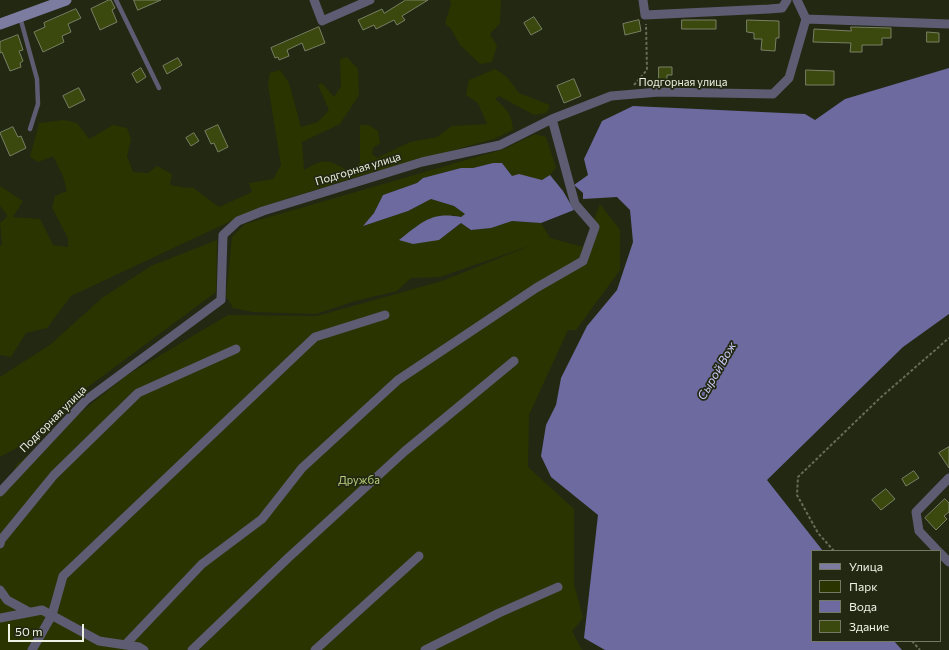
<!DOCTYPE html>
<html>
<head>
<meta charset="utf-8">
<style>
  body { margin:0 }
  #map { position:relative; width:949px; height:650px; overflow:hidden; background:#222811; font-family:Commissioner,sans-serif }
  canvas { display:block }
  .legend { position:absolute; left:811px; top:550px; width:130px; height:92px; box-sizing:border-box; background:#222811; border:1px solid #747965; margin:0; padding:5px 7px; list-style:none; font-size:12px; color:#eef2e4 }
  .legend li { display:flex; align-items:center; gap:8px; height:20px }
  .legend b { width:20px; border:1px solid #747965 }
  .scale { position:absolute; left:8px; top:624px; width:76px; height:18px; box-sizing:border-box; border:2px solid #eef2e4; border-top:0; padding-left:5px; font-size:12px; line-height:14px; white-space:nowrap; color:#eef2e4; -webkit-text-stroke:3px #222811; paint-order:stroke }
</style>
</head>
<body>
<div id="map">
<canvas width="949" height="650"></canvas>
<ul class="legend">
<li><b style="height:5px;background:#7c7ba0"></b>Улица</li>
<li><b style="height:11px;background:#2a3401"></b>Парк</li>
<li><b style="height:11px;background:#6c6a9e"></b>Вода</li>
<li><b style="height:11px;background:#3b480e"></b>Здание</li>
</ul>
<div class="scale">50 m</div>
</div>
<script>
const context = document.querySelector('canvas').getContext('2d');
context.lineJoin = 'round';
function paint(path, color) {
  context.fillStyle = color;
  context.fill(path, 'evenodd');
}
function stroke(path, color, width, dash) {
  context.strokeStyle = color;
  context.lineWidth = width;
  context.lineCap = dash ? 'butt' : 'round';
  context.setLineDash(dash || []);
  context.stroke(path);
}
function label(font, color, halo, rows, align = 'center') {
  context.font = font + ' Commissioner,sans-serif';
  context.lineWidth = 3.5;
  context.setLineDash([]);
  context.textBaseline = 'middle';
  context.strokeStyle = halo;
  context.fillStyle = color;
  for (const [text, x, y, turn = 0] of rows) {
    context.save();
    context.translate(x, y);
    context.rotate((+turn || 0) * Math.PI / 180);
    context.textAlign = isNaN(turn) ? turn : align;
    if (halo) context.strokeText(text, 0, 0);
    context.fillText(text, 0, 0);
    context.restore();
  }
}
const green = new Path2D(`
  M450 0H501L500 23 490 34 497 46 492 62 480 64 460 45 451 29 445 23 451 4Z
  M347 57 358 69 359 95 340 124 302 142 304 170C327 156 330 161 352 173L360 162V125H369L378 131 380 143 373 148 372 154 377 158 410 142 437 137 452 126 487 124 478 103 466 95 469 80 495 69 507 77 519 93 550 105 547 113 534 115 499 96 495 99C507 109 512 114 513 130L494 139 359 176 261 207 71 296 47 328 26 333 11 357 0 355V246L2 244 0 223 7 217V215L0 206V186L23 201 13 217 40 219 53 245 68 247V238L52 208 55 196 67 191 63 176 53 156 38 162 30 157 39 123 64 120 77 123 89 139 113 125 127 128 131 139 127 156 133 172 148 173 157 166 172 174 170 185 187 188 192 187 219 207 252 192 249 183 273 179 281 165 268 85 270 73 280 70 289 83 301 127 318 122 329 110 318 85 322 83 334 97 341 87 340 59Z
  M535 134 546 137 556 167 550 175 542 180 512 176 502 163H493L473 168H461L423 178 417 183 383 195 374 213 363 226 408 211 431 199 454 206 465 214 461 217 452 215 439 240 462 223 471 230 491 228 512 221 541 223 550 238 583 247 600 204 620 230V270L576 330H568L529 415 528 467 574 509V584L583 618 572 631 582 650H0V496L17 464 127 375 228 315 317 316 442 281 532 245 440 277 411 278 397 291 355 301 316 314 252 312 233 308 226 296 232 237 245 224 504 149Z
  M217 240 216 292 61 407 28 442 0 457V377L51 344 102 298 151 266Z`);
const water = new Path2D(`
  M949 68V314L903 347 767 480 823 551H812V641H894L902 650H605L584 638 598 515 551 477 541 456 546 425 556 405 561 378 587 326 617 290 633 242 630 210 617 197 583 199V193L574 185 588 175 584 159 602 121 633 106 805 114 815 120 845 99Z
  M493 163H502L512 176 519 174 542 180 550 175 563 191 574 210 541 223 512 221 491 228 471 230 461 223 439 240 413 244 399 240C421 223 431 211 461 217L465 214 454 206 431 199 408 211 363 226 374 213 383 195 417 183 423 178 461 168H473Z`);
const building = new Path2D(`
  M109 0H111L115 8 112 10 117 22 100 30 91 9Z
  M134 0H161L138 10Z
  M406 0H428L402 16 405 20 397 25 394 20 376 29 374 25 363 30 358 20 382 9 384 13Z
  M76 9 81 18 68 24 71 32 62 36 64 42 43 52 34 32 45 27 44 23Z
  M534 17 542 29 531 35 524 23Z
  M639 20 641 31 625 35 623 24Z
  M682 20H716V29H682Z
  M747 20 779 21V38H776L775 51 761 50 762 39H754V33L747 32Z
  M319 27 325 43 305 51 302 43 287 50 289 56 279 60 278 57 275 58 271 48Z
  M851 27 891 28V38H882V45H862V52H850L851 43 813 42 814 29 851 31Z
  M927 32 939 33V42H927Z
  M18 35 23 50 19 51 23 61 20 63 21 67 10 71 2 52 0 53V42Z
  M178 58 182 65 167 74 163 66Z
  M659 67H672V75H667V80H659Z
  M141 68 146 77 137 83 132 74Z
  M806 70 834 71V85H806Z
  M574 79 581 96 564 103 557 86Z
  M79 88 85 100 69 108 63 96Z
  M218 125 228 147 218 152 214 143 211 144 205 131Z
  M13 127 18 137 21 136 26 148 10 156 0 133Z
  M194 133 199 141 191 146 186 138Z
  M949 447V468L939 453Z
  M914 471 919 478 906 486 902 479Z
  M886 489 895 499 881 510 872 500Z
  M945 499 949 503V512L944 516 947 519 936 530 925 518Z`);
const path = new Path2D(`
  M634 85 647 70 646 24
  M834 551 818 533 797 495 798 477 880 398 949 338
  M912 641 920 650`);
const service = new Path2D(`
  M116 0 159 88
  M20 17 37 79 38 104 30 129`);
const minor = new Path2D(`
  M314 0 322 21 370 0
  M643 0 645 15 769 9 782 8 787 0
  M797 0 806 19
  M806 19 949 24
  M0 492 86 400 221 300 223 235 238 221 263 211 422 162 500 145 552 119 611 96 659 92 773 94 789 78 806 19
  M0 544 1 540 54 475 138 393 236 349
  M938 551 919 531 916 512 949 478
  M940 553 949 562
  M0 590 7 600 29 612
  M0 618 42 610 99 641 139 647 144 650
  M125 645 202 564 262 519 302 468 398 380 536 288 583 261 595 227 575 204 552 119
  M32 650 52 615 63 576 315 337 385 315
  M192 650 288 558 405 451 514 361
  M315 650 419 556
  M425 650 499 613 558 587`);
const secondary = new Path2D(`
  M0 24 66 0`);
const streetNames = [
  ["Подгорная улица",683,82],
  ["Подгорная улица",358,169,-17],
  ["Подгорная улица",53,419,-45]
];
const parkNames = [
  ["Дружба",359,480]
];
const waterNames = [
  ["Сырой Вож",717,371,-60]
];
paint(green, '#2a3401');
paint(water, '#6c6a9e');
paint(building, '#3b480e');
stroke(building, '#788065', 1);
stroke(path, '#676c58', 2, [3, 2]);
stroke(service, '#5d5c73', 4.5);
stroke(minor, '#5d5c73', 9);
stroke(secondary, '#7c7ba0', 11);
label('11px', '#eef2e4', '#222811', streetNames);
label('11px', '#bad07d', '#222811', parkNames);
label('italic 12px', '#cccbfb', '#222811', waterNames);
</script>
</body>
</html>
